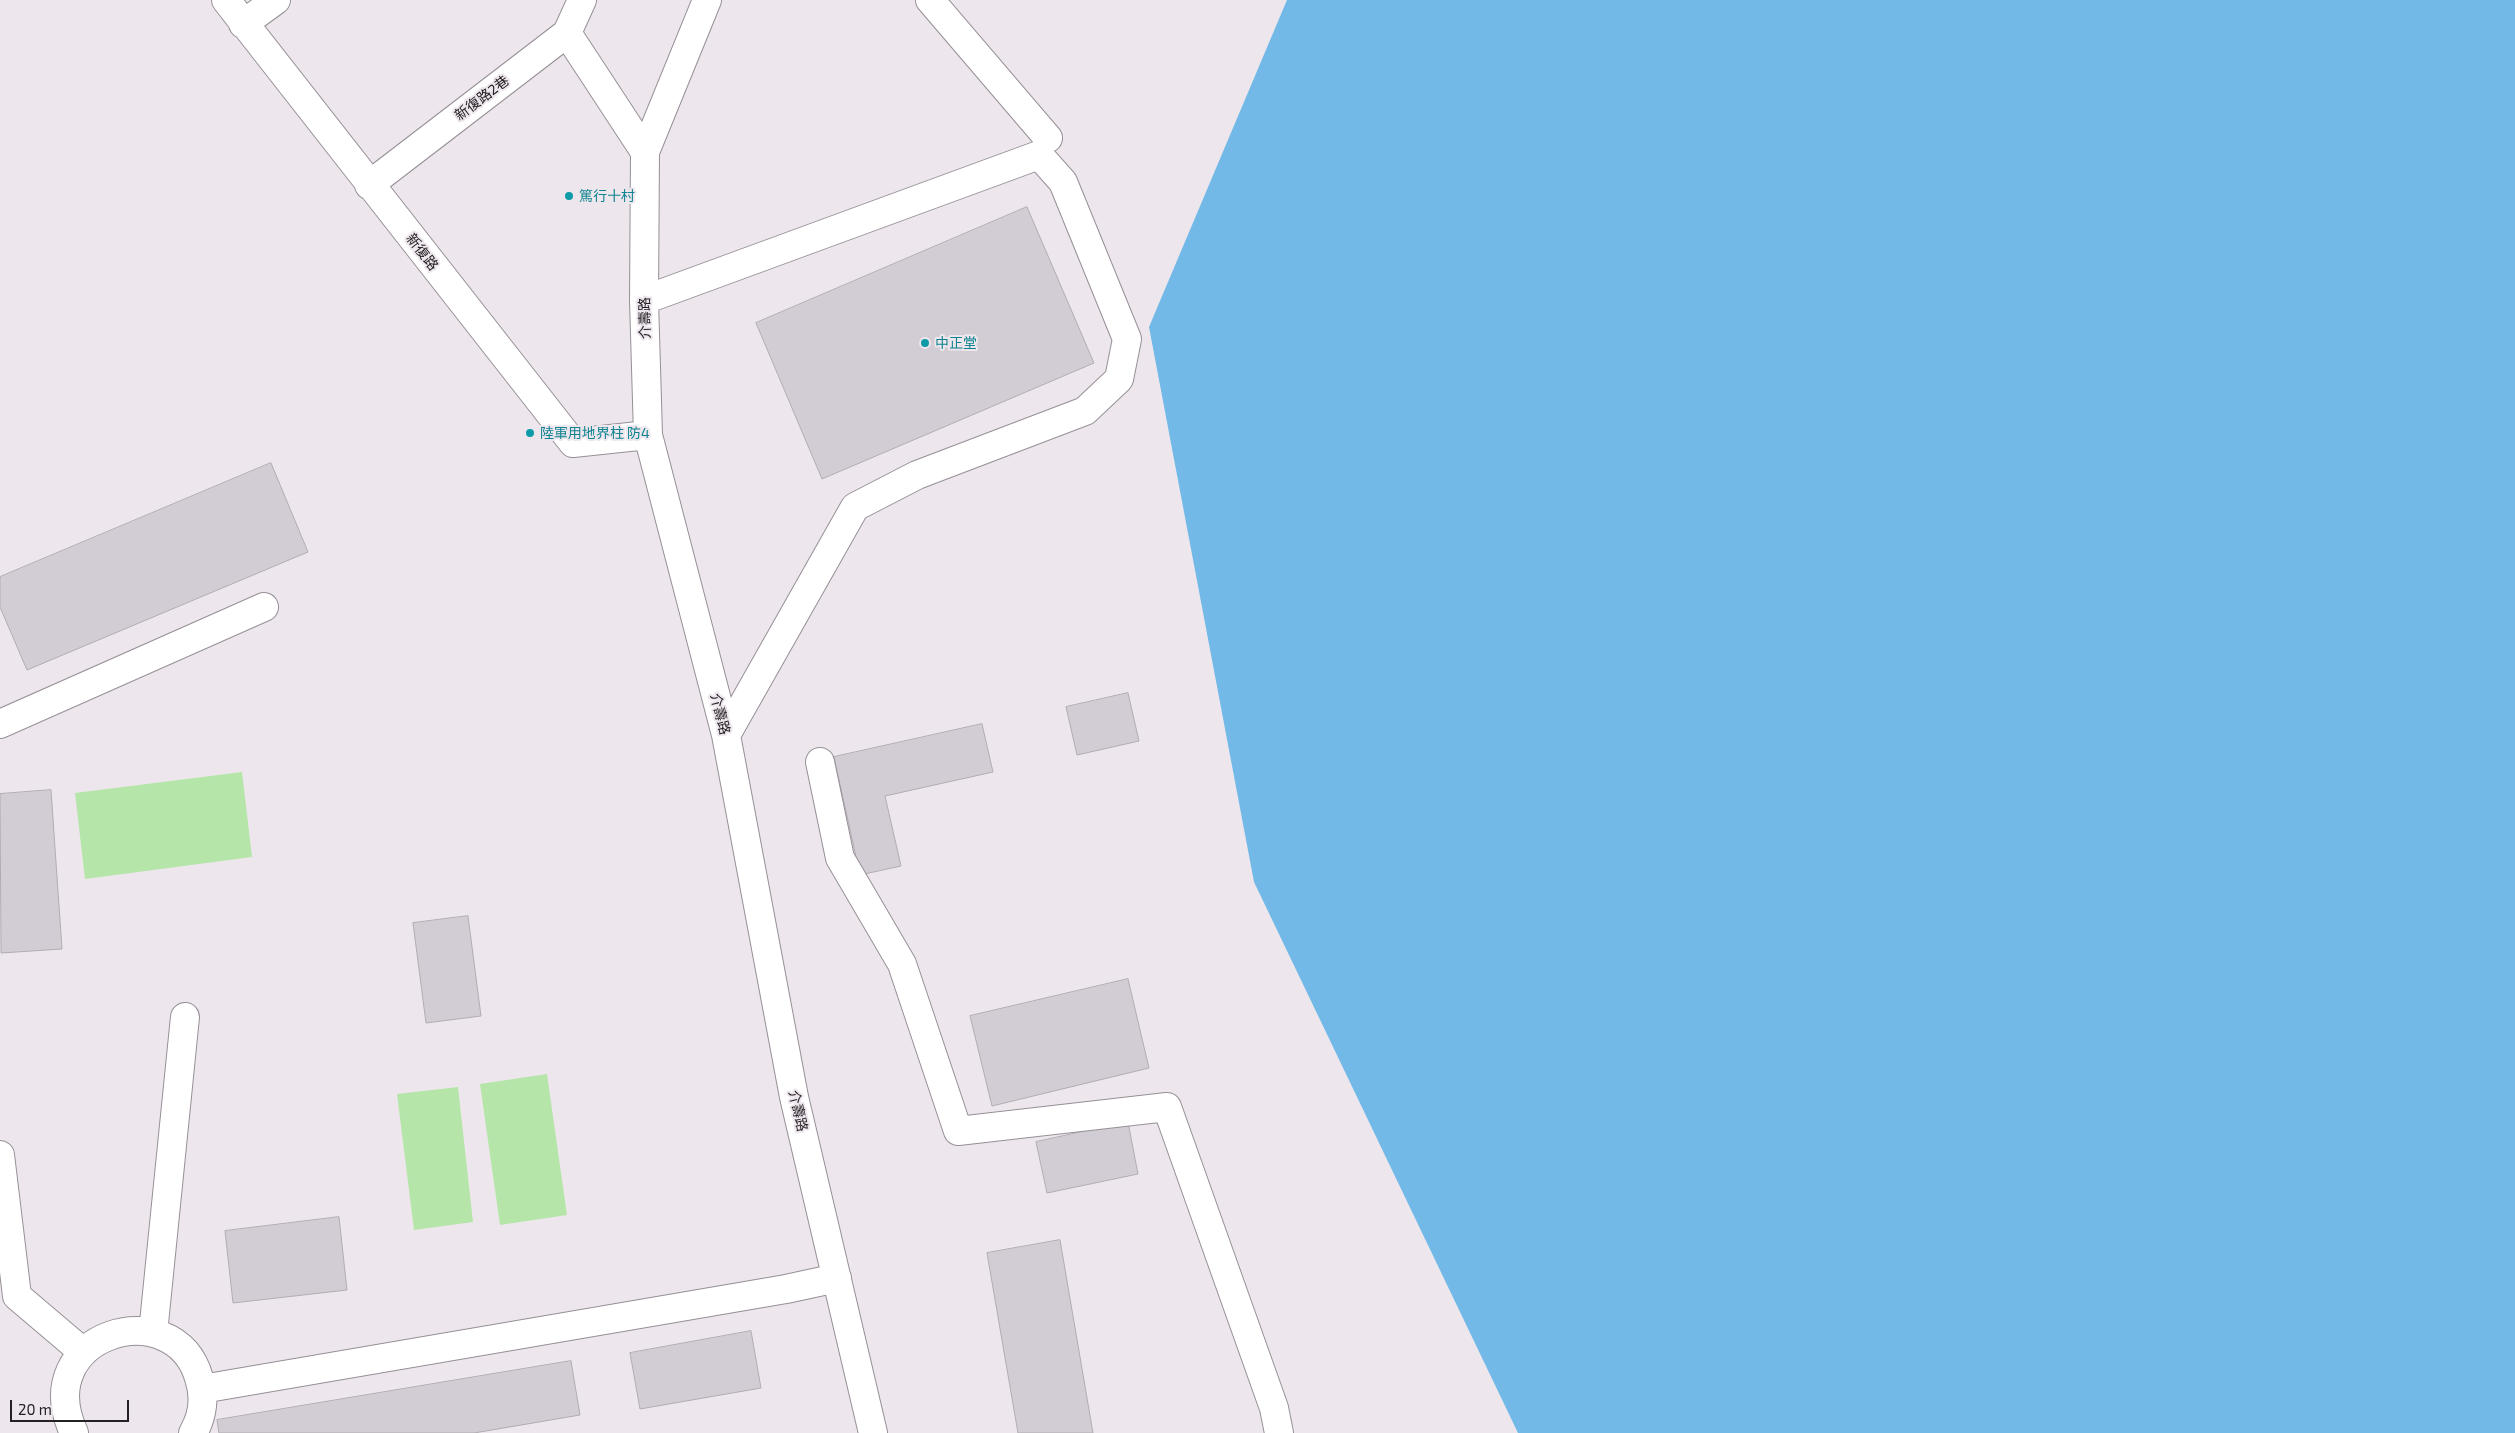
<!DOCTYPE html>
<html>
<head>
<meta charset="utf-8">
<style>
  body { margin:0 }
  #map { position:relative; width:2515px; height:1433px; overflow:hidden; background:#ede7ed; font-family:"Exo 2",sans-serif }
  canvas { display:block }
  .scale { position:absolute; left:10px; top:1400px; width:119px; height:22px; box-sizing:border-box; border:2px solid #242124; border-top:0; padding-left:6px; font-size:15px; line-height:18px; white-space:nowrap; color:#242124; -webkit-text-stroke:4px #ede7ed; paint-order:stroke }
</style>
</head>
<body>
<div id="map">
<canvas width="2515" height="1433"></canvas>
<div class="scale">20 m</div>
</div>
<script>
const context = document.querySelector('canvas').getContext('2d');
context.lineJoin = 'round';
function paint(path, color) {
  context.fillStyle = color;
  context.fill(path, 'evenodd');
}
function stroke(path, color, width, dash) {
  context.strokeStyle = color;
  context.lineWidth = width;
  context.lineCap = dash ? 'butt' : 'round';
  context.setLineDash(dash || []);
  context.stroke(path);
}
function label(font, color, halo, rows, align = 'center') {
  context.font = font + ' "Exo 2","Noto Sans TC",sans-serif';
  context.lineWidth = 4;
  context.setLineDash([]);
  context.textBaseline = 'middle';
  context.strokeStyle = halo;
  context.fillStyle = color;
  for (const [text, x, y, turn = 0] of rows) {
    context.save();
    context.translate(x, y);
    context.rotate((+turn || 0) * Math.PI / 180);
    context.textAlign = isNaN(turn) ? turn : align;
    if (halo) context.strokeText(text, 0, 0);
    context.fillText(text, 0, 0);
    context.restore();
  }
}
const green = new Path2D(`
  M242 772 252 857 85 879 75 793Z
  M547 1074 567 1215 500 1225 480 1084Z
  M458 1087 473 1222 414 1230 397 1094Z`);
const water = new Path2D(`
  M1287 0H2515V1433H1518L1254 882 1149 327Z`);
const building = new Path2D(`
  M1027 207 1094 363 822 479 756 323Z
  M271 463 308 552 27 670 0 607V577Z
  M1128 693 1139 741 1077 755 1066 707Z
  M982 724 993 772 885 796 901 866 860 875 834 757Z
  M51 790 62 949 1 953 0 794Z
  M468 916 481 1016 426 1023 413 923Z
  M1128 979 1149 1068 992 1106 970 1016Z
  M1128 1122 1138 1174 1047 1193 1036 1142Z
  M339 1217 347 1290 233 1303 225 1231Z
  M1060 1240 1093 1433H1018L987 1253Z
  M751 1331 761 1388 640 1409 630 1353Z
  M571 1361 580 1415 474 1433H219L217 1420Z`);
const minor = new Path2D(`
  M226 0 573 443 648 435
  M707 0 645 152 644 300 648 435 726 735 794 1097 873 1433
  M930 0 1048 138
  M243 24 276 0
  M567 33 645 152
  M369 185 567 33 582 0
  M644 300 1039 155 1063 182 1127 339 1119 379 1085 411 917 475 855 507 726 735
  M0 724 264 607
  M820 762 840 858 902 964 958 1131 1167 1107 1274 1408 1279 1433
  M0 1155 17 1296 83 1352
  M153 1333 185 1017
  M202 1389 786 1289 837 1278
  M74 1433C28 1334 174 1291 199 1378 205 1396 203 1416 193 1433`);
const markers = [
  [569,196,5,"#0f9aa8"],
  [925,343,5,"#0f9aa8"],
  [530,433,5,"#0f9aa8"]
];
const streetNames = [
  ["新復路2巷",482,98,-37],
  ["新復路",422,252,52],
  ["介壽路",645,318,-91],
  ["介壽路",720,714,76],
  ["介壽路",798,1111,77]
];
const cultureNames = [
  ["篤行十村",579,196],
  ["中正堂",935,343],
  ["陸軍用地界柱 防4",540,433]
];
paint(green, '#b6e5a9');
paint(water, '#72b9e7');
paint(building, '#d2cdd4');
stroke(building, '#b1acb3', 1);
stroke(minor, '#969096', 30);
stroke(minor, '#fff', 28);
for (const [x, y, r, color] of markers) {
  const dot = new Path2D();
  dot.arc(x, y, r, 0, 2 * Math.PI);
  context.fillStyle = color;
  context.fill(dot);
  stroke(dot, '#ede7ed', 2);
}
label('14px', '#242124', '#ede7ed', streetNames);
label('14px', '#0d838f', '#ede7ed', cultureNames, 'left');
</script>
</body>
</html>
